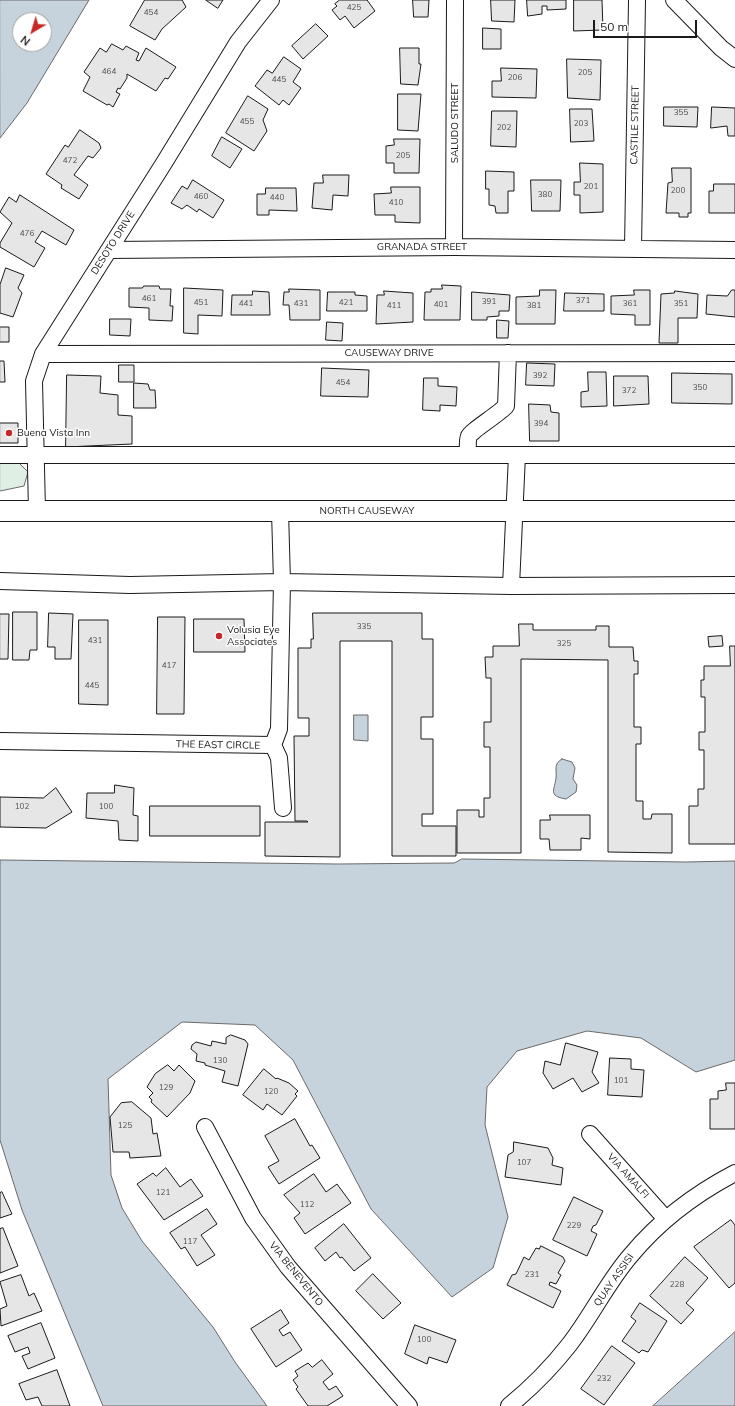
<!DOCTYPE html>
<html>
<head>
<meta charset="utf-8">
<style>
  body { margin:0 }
  #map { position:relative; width:735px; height:1406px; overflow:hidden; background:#fff; font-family:Mulish,sans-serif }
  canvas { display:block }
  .north { position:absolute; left:12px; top:12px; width:40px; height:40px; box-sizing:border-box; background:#fff; border:1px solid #a3a3a3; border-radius:50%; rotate:218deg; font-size:11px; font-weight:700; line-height:16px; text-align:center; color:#1a1a1a }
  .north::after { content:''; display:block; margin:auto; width:14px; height:18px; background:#c62828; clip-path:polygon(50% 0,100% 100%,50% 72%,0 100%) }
  .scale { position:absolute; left:593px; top:20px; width:104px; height:18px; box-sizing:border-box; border:2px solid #1a1a1a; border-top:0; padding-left:5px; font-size:12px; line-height:14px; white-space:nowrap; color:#1a1a1a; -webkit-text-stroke:3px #fff; paint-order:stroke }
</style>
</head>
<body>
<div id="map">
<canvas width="735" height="1406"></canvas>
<div class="north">N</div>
<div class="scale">50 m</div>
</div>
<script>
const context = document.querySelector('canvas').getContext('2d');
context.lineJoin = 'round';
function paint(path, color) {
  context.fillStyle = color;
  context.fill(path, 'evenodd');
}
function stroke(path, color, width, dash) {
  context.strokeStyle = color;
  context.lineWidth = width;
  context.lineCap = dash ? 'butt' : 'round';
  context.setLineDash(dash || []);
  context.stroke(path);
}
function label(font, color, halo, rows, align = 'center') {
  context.font = font + ' Mulish,sans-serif';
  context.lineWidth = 3;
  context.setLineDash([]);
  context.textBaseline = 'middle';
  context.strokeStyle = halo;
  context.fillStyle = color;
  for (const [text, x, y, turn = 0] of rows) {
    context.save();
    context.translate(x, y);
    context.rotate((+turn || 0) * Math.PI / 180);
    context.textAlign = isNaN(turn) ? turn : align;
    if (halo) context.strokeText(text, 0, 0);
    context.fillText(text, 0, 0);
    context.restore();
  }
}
const green = new Path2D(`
  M0 461 19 463 28 472 24 486 0 491Z`);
const water = new Path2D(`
  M0 0H89L27 103 0 138ZM20 20H44V44H20Z
  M354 715H368V741L354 740Z
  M562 759 572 762 575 768 573 779 577 785 576 792 566 799C547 796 555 789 556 778 557 770 553 764 562 759Z
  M462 859 686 862 735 861V1060L696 1072 641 1038 587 1031 517 1051 487 1087 485 1125 508 1217 493 1268 452 1297 371 1209 293 1060 255 1025 182 1022 108 1079 111 1175 122 1208 142 1241 213 1327 235 1362 267 1406H103L22 1210 0 1140V860L337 864 454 863Z
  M735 1332V1406H653Z`);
const building = new Path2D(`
  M145 0H182L186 7 162 29 155 40 130 26Z
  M206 0H223L218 8Z
  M340 0H367L375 11 354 28 345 16 340 20 332 10 337 6 335 4Z
  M413 0H429L428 17H414Z
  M491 0H515L514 22 492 21Z
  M527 0H566V9L547 10V6H542V14L528 16Z
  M574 0H602L603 30 574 31Z
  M316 24 328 36 303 59 292 46Z
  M483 28 501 29V49H483Z
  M112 44 123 50 126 46 139 53 136 60 139 61 146 48 176 67 168 79 165 78 156 91 127 74V78L120 89 118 88 116 92 120 94 113 107 109 104 107 105 83 91 90 77 84 72 100 48 106 52Z
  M400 48H419V64H421L418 85 401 84Z
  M284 57 301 69 293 82 301 88 289 105 283 100 279 105 255 86 267 70 272 73Z
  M567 59 601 60 600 100 568 98Z
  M501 68 537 69 536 98 492 97V81H501Z
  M398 94H421L418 131 398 130Z
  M248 96 268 109 263 120 267 131 254 151 226 133Z
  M664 107H698L697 127 664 126Z
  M712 107 735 108V136H728L727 126 711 128Z
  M570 109H592L594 141 571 142Z
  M492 111H517L516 147 491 146Z
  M80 130 99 143 101 148 93 158 88 156 74 175 88 185 79 199 61 188 62 185 46 174 65 145 68 147Z
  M222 137 242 149 230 168 212 156Z
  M394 139H420L419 173H394V163H386V146L394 145Z
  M580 163 603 164V212L580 213V195H574V182H580Z
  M672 168H691V213H688V217H679V213H666L668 183 672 182Z
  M486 171 514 172V191H508V213H496L495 206 489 205V189H486Z
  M323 175H349L348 196 333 195 332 210 312 208 314 183H323Z
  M193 180 224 200 213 218 199 209 197 212 187 205 182 209 171 203 182 186 187 189Z
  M531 180H561L560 211H532Z
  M714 184H735V213H709V191H713Z
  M391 187H420V223L395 222V215H375L374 194 391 193Z
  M266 188H296L297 211 269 210V215H257V194H265Z
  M20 195 74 230 66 245 42 231 35 242 45 248 34 267 0 247V243L12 223 0 212 9 197 16 202Z
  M6 268 24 275 18 288 22 293 13 317 0 313V285Z
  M442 285 461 286 460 320H424L425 292H431V289H442Z
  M144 286H159L160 289H171L170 306H173L172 321 149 320V308L129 307V288H142Z
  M184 288 223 290 222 316 198 315V334L184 333Z
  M289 289 320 290V320H290L289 305H283L284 292H289Z
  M540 290H556L555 324H516V297L539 296Z
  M634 290H650V325H635V315L611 314V296L634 295Z
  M732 290H735V317L706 314 707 295 727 296Z
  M253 291 269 292 270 315H231L232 295H252Z
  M384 291 413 293V322L376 324 377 295H384Z
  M675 291 698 294 697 318H678V343H659L661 294 674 293Z
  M328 292H355V295L367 296V311H327Z
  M472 292 510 295 509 311H499V316L487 317V320H472Z
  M565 293 604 294V311H564Z
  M110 319H131L130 336 110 335Z
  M497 320 509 321 508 338H497Z
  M327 322 343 323 342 341 326 340Z
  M0 327H9V342H0Z
  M0 361H4L5 382H0Z
  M527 363 555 364 554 386 526 385Z
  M119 365H134V382H119Z
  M322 368 369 370 368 397 321 396Z
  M588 372H606L607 406 581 407V392L588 391Z
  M672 373 732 374V404L672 403Z
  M67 375 101 376 100 393 118 395V415L132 416V444L66 447Z
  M614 376H648L649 404 614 406Z
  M424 378H438V386L457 387 456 406 440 405V411L423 410Z
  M134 383 148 384 150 390H155L156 408H134Z
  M529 404 550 405 551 412 559 413V441H530Z
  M0 423H18V443H0Z
  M13 612H37V650H30L29 660H13Z
  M49 613 73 614 71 659H55V647H48Z
  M313 613H422V639H433V717H421V739H433V814H422V826H456V856H392V641H340V857L265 856V822H308L307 821H295L294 736H309V718H298V648H311V639H313Z
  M0 614H9L8 659H0Z
  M158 617H185L184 714H157Z
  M194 619H244L245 652H194Z
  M79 620H108V705L79 704Z
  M519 624H533V630H596V626H609V647H633L634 661H638V674H634V727H641V744H636V801H643V819H651L652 814H672V853L608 852V660L521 659V853H457V810H479V817H484V798H490V747H484V722H491V678H486L485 657H493V646H519Z
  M722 636 723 646 709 647 708 637Z
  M730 646H735V844H689V806H698V789H704V750H699V732H705V697H701V680H704V666H730Z
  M115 785 134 788 133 815 138 816V841L119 840 118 821 86 818 87 793H114Z
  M56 788 72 812 46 828 0 827V797L43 798Z
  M150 806H260V836H150Z
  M550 815H590V839L581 838V850H550L549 839H540V820H550Z
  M231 1035 245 1040 248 1044 238 1086 222 1082 225 1071 205 1065V1063L196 1061 197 1054 191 1049 192 1045 196 1042 211 1046 212 1041 226 1044V1038Z
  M566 1043 598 1052 592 1072 599 1083 582 1092 573 1078 553 1089 543 1073 545 1061 560 1065Z
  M610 1058 631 1059V1069L644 1070 642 1097 608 1095Z
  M168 1065 174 1071 179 1065 195 1081 190 1093 167 1117 151 1102 152 1100 149 1097 153 1093 147 1087 155 1074Z
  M264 1069 276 1079 277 1078 289 1083 298 1091 295 1094 297 1096 282 1115 267 1104 263 1110 243 1095Z
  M726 1083H735V1129H710V1099H718V1091L726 1090Z
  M132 1102 151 1118 153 1134 157 1133 161 1156 130 1158 129 1152H113L110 1117 121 1103Z
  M295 1119 310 1146 312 1145 320 1158 279 1184 268 1167 279 1161 265 1136Z
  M514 1142 548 1148 553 1158 552 1165 563 1168 561 1185 505 1177 508 1155 513 1152Z
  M166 1168 180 1187 191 1179 203 1196 164 1220 137 1184 153 1173 156 1176Z
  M314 1174 326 1192 337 1184 351 1203 305 1234 294 1218 300 1213 284 1195Z
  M2 1192 12 1214 0 1218V1193Z
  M574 1197 603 1211 596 1225 593 1226 591 1231 597 1234 587 1256 553 1240Z
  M207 1209 217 1224 201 1235 215 1255 197 1266 185 1247 181 1249 170 1233Z
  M731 1220 735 1225V1283L729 1288 694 1247Z
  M344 1224 371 1258 354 1271 342 1257 340 1258 336 1252 325 1261 315 1248Z
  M3 1228 18 1266 0 1273V1229Z
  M541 1246 563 1257 565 1261 558 1273 561 1275 556 1284 550 1282 549 1285 561 1291 553 1308 507 1285 512 1275 516 1274 524 1257 529 1260 536 1248 539 1249Z
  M685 1257 708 1278 686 1303 694 1310 681 1324 650 1296Z
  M373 1274 401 1303 383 1319 356 1291Z
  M21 1275 29 1296 34 1293 42 1311 1 1326 0 1309 7 1306 0 1282Z
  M640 1303 667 1321 648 1352 642 1350 639 1353 622 1341 636 1321 631 1317Z
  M281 1310 289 1323 279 1330 283 1336 290 1332 302 1350 276 1367 251 1329Z
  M41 1323 55 1358 28 1369 22 1356 30 1353 28 1347 15 1352 8 1336Z
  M415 1325 456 1340 447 1363 429 1357 427 1364 405 1354Z
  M612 1346 635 1363 604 1405 581 1389Z
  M322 1360 333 1374 323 1382 329 1390 336 1386 343 1396 327 1406H308L296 1389 298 1387 293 1380 298 1376 295 1371 308 1363 312 1367Z
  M57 1370 70 1406H42L38 1397 26 1400 19 1384Z`);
const minor = new Path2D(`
  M674 0 721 48 735 59
  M454 247 455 0
  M633 249 637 0
  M109 250 454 247 735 250
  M43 354 735 353
  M0 455H735
  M468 455C468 450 467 441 469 436 470 432 500 413 506 406L508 353
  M37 511 34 381 43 354 164 163 238 42 271 0
  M0 581 130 585 282 582 511 586 735 585
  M511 586 517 455
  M0 741 273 745 279 729 282 582 280 511
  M273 745 279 758 283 808
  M205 1127 253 1218 288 1267 409 1406
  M590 1134 665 1218
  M509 1406C531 1388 551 1368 569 1345 591 1317 608 1281 631 1255 660 1220 695 1194 735 1173`);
const major = new Path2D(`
  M0 511H735`);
const markers = [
  [9,433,4,"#c62828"],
  [219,636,4,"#c62828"]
];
const numberNames = [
  ["425",354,8],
  ["454",151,13],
  ["464",109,72],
  ["205",585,73],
  ["206",515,78],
  ["445",279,80],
  ["355",681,113],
  ["455",247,122],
  ["203",581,124],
  ["202",504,128],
  ["205",403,156],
  ["472",70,161],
  ["201",591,187],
  ["200",678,191],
  ["380",545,195],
  ["460",201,197],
  ["440",277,198],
  ["410",396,203],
  ["476",27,234],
  ["461",149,299],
  ["371",583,301],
  ["391",489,302],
  ["451",201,303],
  ["421",346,303],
  ["441",246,304],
  ["431",301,304],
  ["361",630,304],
  ["351",681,304],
  ["401",441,305],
  ["411",394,306],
  ["381",534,306],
  ["392",540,376],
  ["454",343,383],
  ["350",700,388],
  ["372",629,391],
  ["394",541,424],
  ["335",364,627],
  ["431",95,641],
  ["325",564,644],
  ["417",169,666],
  ["445",92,686],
  ["102",22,807],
  ["100",106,807],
  ["130",220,1061],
  ["101",621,1081],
  ["129",166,1088],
  ["120",271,1092],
  ["125",125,1126],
  ["107",524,1163],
  ["121",163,1193],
  ["112",307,1205],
  ["229",574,1226],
  ["117",190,1242],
  ["231",532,1275],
  ["228",677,1285],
  ["100",424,1340],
  ["232",604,1379]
];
const streetNames = [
  ["SALUDO STREET",455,123,-90],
  ["CASTILE STREET",635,125,-89],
  ["DESOTO DRIVE",113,243,-58],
  ["GRANADA STREET",422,247],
  ["CAUSEWAY DRIVE",389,353],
  ["NORTH CAUSEWAY",367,511],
  ["THE EAST CIRCLE",218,745,1],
  ["VIA AMALFI",628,1176,48],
  ["VIA BENEVENTO",296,1274,51],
  ["QUAY ASSISI",614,1280,-55]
];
const poiNames = [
  ["Buena Vista Inn",17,433],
  ["Volusia Eye",227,630],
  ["Associates",227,642]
];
paint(green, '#e0efe3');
stroke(green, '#6a6a6a', 1);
paint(water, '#c6d2dc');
stroke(water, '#6a6a6a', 1);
paint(building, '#e6e6e6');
stroke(building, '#1a1a1a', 1);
stroke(minor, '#1a1a1a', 18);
stroke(major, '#1a1a1a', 22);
stroke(minor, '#fff', 16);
stroke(major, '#fff', 20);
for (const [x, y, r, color] of markers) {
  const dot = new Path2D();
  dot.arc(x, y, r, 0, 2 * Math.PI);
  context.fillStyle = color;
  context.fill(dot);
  stroke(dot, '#fff', 1.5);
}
label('8px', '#4d4d4d', null, numberNames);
label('10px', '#1a1a1a', '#fff', streetNames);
label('10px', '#1a1a1a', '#fff', poiNames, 'left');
</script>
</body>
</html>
